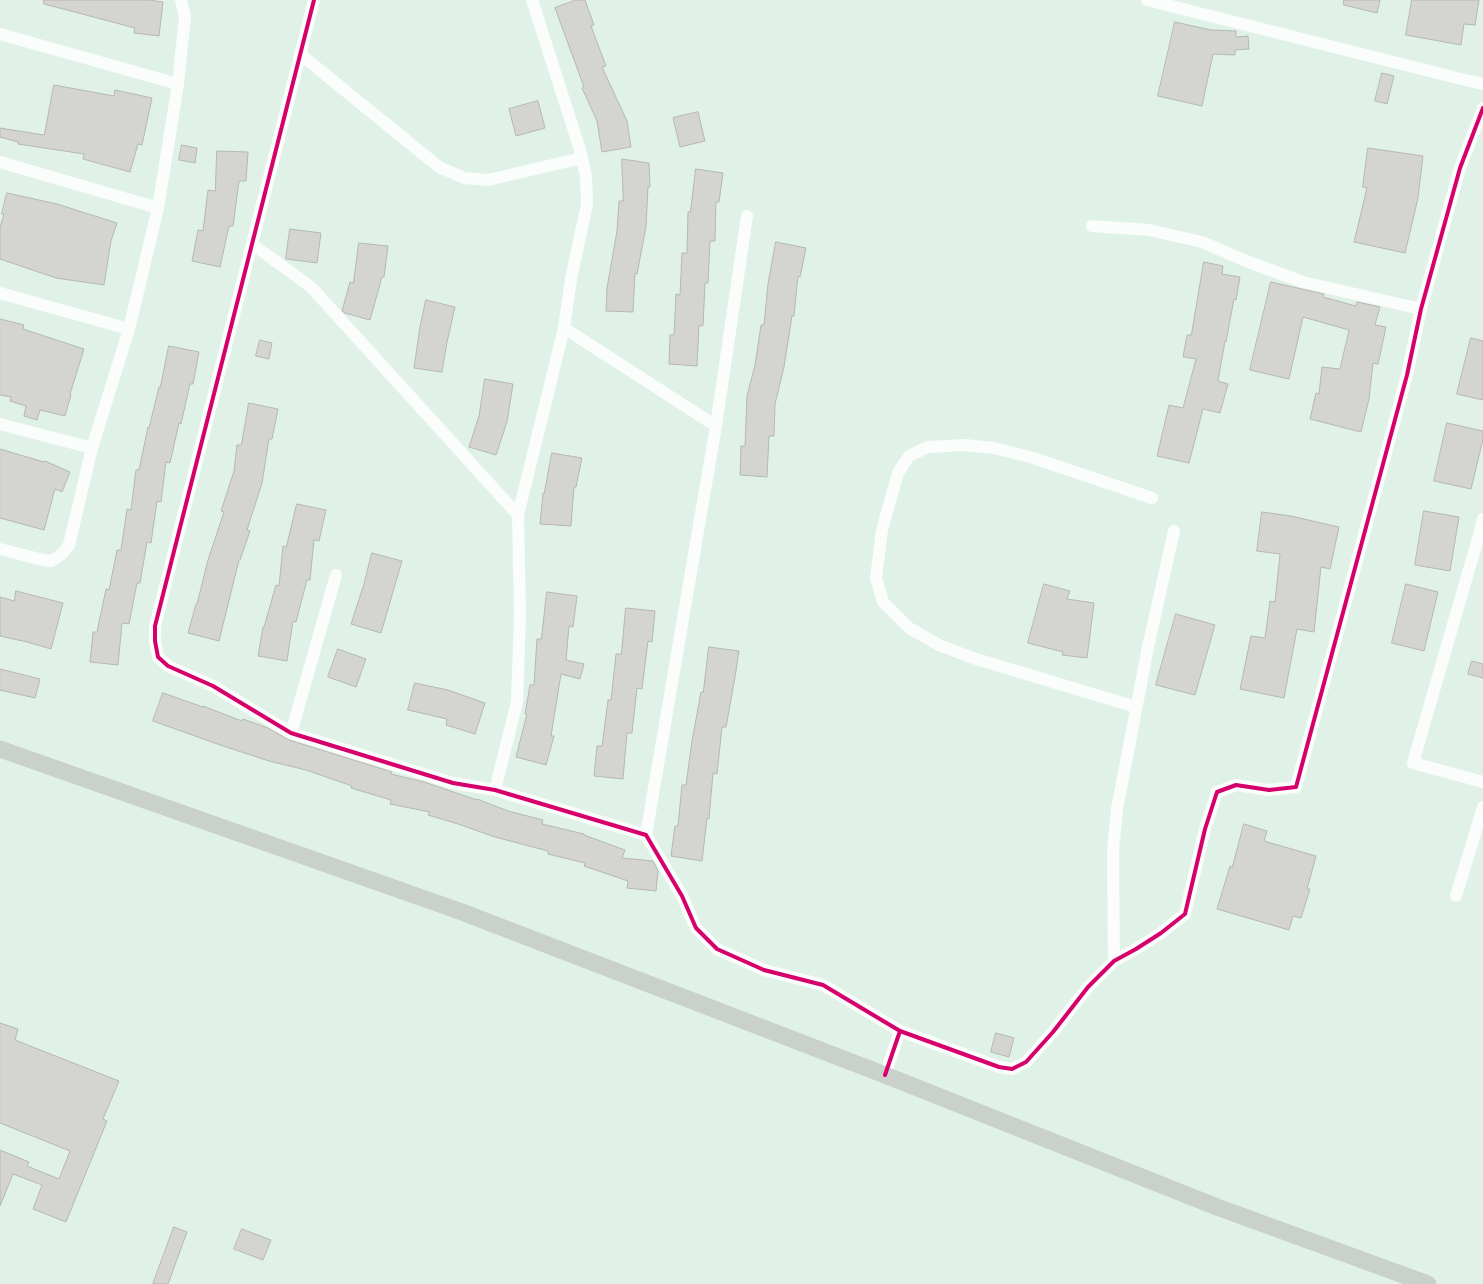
<!DOCTYPE html>
<html>
<head>
<meta charset="utf-8">
<style>
  body { margin:0 }
  canvas { display:block; background:#e0f2e7 }
</style>
</head>
<body>
<canvas width="1483" height="1284"></canvas>
<script>
const context = document.querySelector('canvas').getContext('2d');
context.lineJoin = 'round';
function paint(path, color) {
  context.fillStyle = color;
  context.fill(path, 'evenodd');
}
function stroke(path, color, width, dash) {
  context.strokeStyle = color;
  context.lineWidth = width;
  context.lineCap = dash ? 'butt' : 'round';
  context.setLineDash(dash || []);
  context.stroke(path);
}
const building = new Path2D(`
  M44 0H149L163 2 159 36 134 33 135 28 44 4Z
  M576 0H585L594 25 591 26 606 66 602 67 627 121 631 147 602 152 597 121 582 88 584 87 555 8Z
  M1344 0H1380L1377 13 1344 5Z
  M1412 0H1479L1475 25 1464 24 1461 45 1406 35Z
  M1175 22 1211 30 1236 31V37L1248 36 1249 49 1235 50V55L1213 54 1202 106 1158 96Z
  M1382 73 1394 76 1387 104 1375 101Z
  M54 85 114 96 115 90 152 98 142 145 138 144 130 172 83 159 84 154 18 144V142L0 137V128L44 135Z
  M538 101 545 128 516 136 509 109Z
  M698 112 705 141 680 147 673 118Z
  M182 145 197 148 195 163 179 160Z
  M1368 148 1423 156 1418 198 1405 253 1354 242 1367 188 1363 187Z
  M217 151 248 152 246 181H239L233 226H229L220 267 192 261 198 230 203 231 208 190 215 191Z
  M622 159 649 163 650 187H648L646 227 637 274 635 273 633 312 606 311 607 288 617 231 619 201H623Z
  M696 169 723 173 719 202H716L715 241H710L708 283H705L703 326 699 325 697 366 669 364 670 335H674L676 294 680 295 682 253H687L688 212H690Z
  M7 193 57 204 117 223 111 241 104 285 56 278 0 259V227L4 214H2Z
  M290 229 321 233 317 263 286 259Z
  M776 242 806 248 800 277 798 276 794 316H792L784 367 775 404 774 436H769L767 477 740 475 741 446H745L747 396 755 365 761 325H764L768 284Z
  M359 243 388 246 384 277H382L370 320 345 313 342 311 350 282 353 283Z
  M1204 262 1223 266 1222 274 1240 277 1236 300 1234 299 1226 342 1225 341 1218 381 1228 384 1220 413 1203 409 1189 463 1157 456 1169 405 1183 408 1196 359 1183 357 1187 335H1191Z
  M1271 282 1324 294 1323 297 1356 306 1357 302 1380 307 1375 325 1386 327 1378 364 1373 363 1369 399 1361 432 1310 419 1316 393 1319 394 1322 367 1340 369 1349 330 1303 317 1289 379 1250 370Z
  M426 300 455 307 447 342 442 372 414 368 420 327Z
  M0 319 24 325 23 329 84 349 70 394 71 395 65 416 40 410 37 420 24 416 26 406 10 401 11 397 0 395Z
  M1471 338 1483 341V400L1457 394Z
  M260 340 272 343 269 359 256 356Z
  M169 346 199 352 193 384H190L181 424 179 423 170 463 166 462 161 502 157 501 151 543 147 542 140 583H137L129 624 122 623 118 665 90 662 93 632H97L106 589 109 590 117 550H121L127 509 131 510 136 470H139L148 427 149 428 159 387H160Z
  M485 379 513 384 507 422 496 455 469 447 479 416Z
  M249 403 278 409 272 439H269L262 483 247 530 250 531 240 560H239L219 641 188 633 196 604H197L208 560 224 512 221 511 234 471 237 445H241Z
  M1447 423 1483 431V439L1471 489 1434 481Z
  M0 449 44 462 45 461 70 472 62 492 55 489 44 530 0 518Z
  M552 453 582 458 576 487H574L571 526 540 524 543 493H544Z
  M297 504 326 510 319 541 314 540 310 580H307L296 622 293 621 287 661 258 656 263 627H264L276 585 279 586 283 546 286 547Z
  M1424 511 1459 517 1450 571 1415 565Z
  M1262 512 1291 516 1339 527 1330 569 1321 567 1314 632 1297 629 1284 698 1240 689 1251 636 1265 638 1270 601 1275 602 1280 554 1257 551Z
  M372 553 402 561 381 633 351 624 364 584Z
  M1044 584 1070 591 1067 599 1094 603 1087 658 1062 655 1063 652 1028 643Z
  M1406 584 1438 592 1424 651 1392 643Z
  M16 591 63 603 51 649 27 642 0 636V597L14 601Z
  M547 592 577 596 573 627 569 626 566 660 584 664 580 679 561 674 551 736H554L546 765 516 757 527 714H525L530 685H534L537 639H541Z
  M626 608 655 611 652 642 648 641 642 689 637 688 632 733H627L623 779 594 776 597 746H602L608 700H611L616 654H621Z
  M1176 614 1215 625 1195 695 1156 685Z
  M709 647 739 651 735 677 726 727H722L717 774 713 773 709 819 707 818 702 861 671 856 675 826H678L682 785H686L692 741 701 692H703Z
  M338 649 366 659 356 687 328 677Z
  M1472 661 1483 664V678L1468 674Z
  M0 669 40 679 35 698 0 690Z
  M415 683 448 690 485 703 475 734 446 725 447 719 408 710Z
  M163 693 203 707V706L242 721 243 719 268 728 289 740 392 772 391 774 424 782 477 800V799L508 811 543 820 542 824 584 834V835L625 850 622 858 653 861 658 871 656 891 627 888 628 881 584 866 585 863 548 854V851L495 837 458 824 428 815 430 812 390 804 391 800 351 788 352 786 306 770 269 761 223 746 153 721Z
  M1244 824 1267 831 1264 841 1316 856 1307 889H1310L1301 918 1293 916 1289 930 1217 909 1230 866 1232 867Z
  M0 1023 18 1029 15 1040 119 1081 103 1119 107 1121 66 1222 33 1209 42 1185 13 1174 0 1206V1150L29 1162 27 1166 59 1179 70 1151 0 1123Z
  M996 1033 1014 1038 1009 1057 991 1052Z
  M174 1227 187 1232 168 1284H153Z
  M242 1229 271 1240 263 1260 234 1249Z`);
const minor = new Path2D(`
  M314 0 155 626V641L158 657 168 666 213 686 291 733 453 783 495 790 646 835 682 896 696 928 717 949 764 970 823 985 900 1031 885 1075
  M1147 0 1465 80 1483 84
  M0 34 178 84
  M300 54 439 167 464 178 488 180 582 158
  M0 162 158 208
  M1092 226 1149 230 1202 242 1246 261 1303 282 1421 309
  M252 244 311 287 518 515 520 616 517 702 495 790
  M0 293 129 329
  M564 328 716 426
  M0 424 92 448
  M518 515 564 328 571 279 587 204 586 177 581 153 532 0
  M1483 519 1479 535 1483 536
  M1479 535 1413 763 1483 782
  M0 549 43 560 52 561 63 553 69 545 92 448 129 329 158 208 178 84 185 17 181 0
  M1136 707 973 658 939 645 909 628 883 602 876 578 882 530 898 473 909 456 928 447 964 445 994 448 1030 457 1152 498
  M291 733 336 575
  M646 835 716 426 747 216
  M1456 896 1483 807
  M1114 961 1113 850 1117 809 1148 647 1174 531
  M900 1031 999 1067 1012 1069 1026 1062 1053 1032 1088 987 1114 961 1136 949 1161 933 1185 914 1205 829 1217 792 1236 785 1269 790 1296 787 1407 375 1421 309 1460 168 1483 108`);
const secondary = new Path2D(`
  M0 749 462 912 885 1075 1217 1207 1428 1284`);
const cycleway = new Path2D(`
  M314 0 155 626V641L158 657 168 666 213 686 291 733 453 783 495 790 646 835 682 896 696 928 717 949 764 970 823 985 900 1031 885 1075
  M900 1031 999 1067 1012 1069 1026 1062 1053 1032 1088 987 1114 961 1136 949 1161 933 1185 914 1205 829 1217 792 1236 785 1269 790 1296 787 1407 375 1421 309 1460 168 1483 108`);
paint(building, '#d4d5d0');
stroke(building, '#b6b7b2', 1);
stroke(minor, '#fafdfb', 12);
stroke(secondary, '#cad1cd', 17);
stroke(cycleway, '#d6006c', 4);
</script>
</body>
</html>
